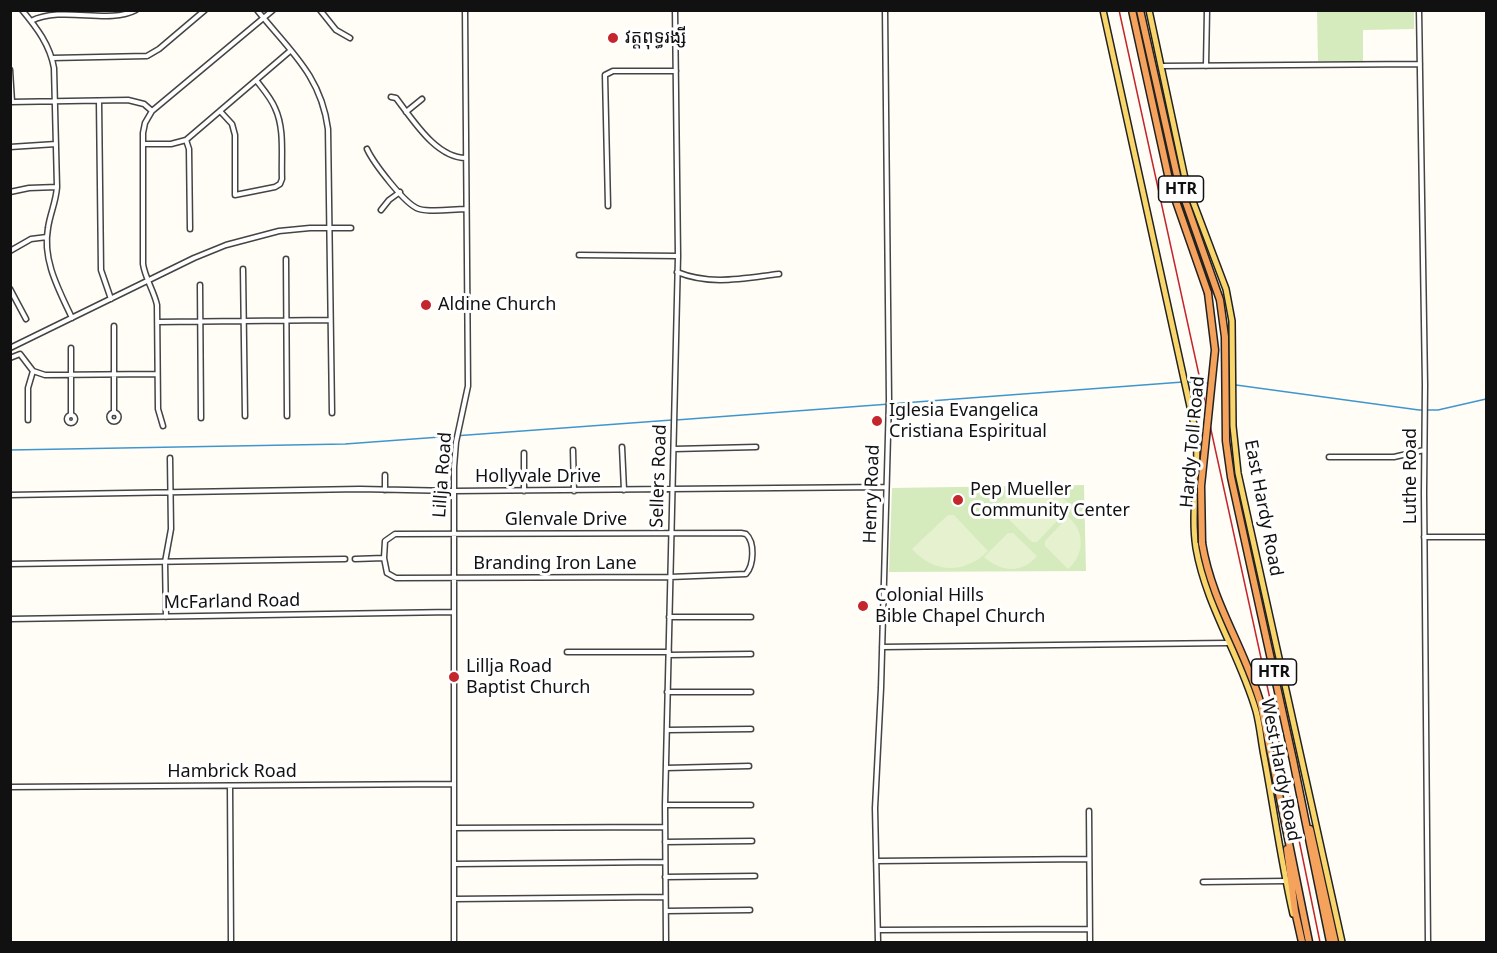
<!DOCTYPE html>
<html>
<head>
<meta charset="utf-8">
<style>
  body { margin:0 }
  #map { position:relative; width:1497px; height:953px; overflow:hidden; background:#fffdf5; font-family:Georgia,serif }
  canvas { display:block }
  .frame { position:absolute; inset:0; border:12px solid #111; pointer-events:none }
</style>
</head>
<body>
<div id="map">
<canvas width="1497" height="953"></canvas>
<div class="frame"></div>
</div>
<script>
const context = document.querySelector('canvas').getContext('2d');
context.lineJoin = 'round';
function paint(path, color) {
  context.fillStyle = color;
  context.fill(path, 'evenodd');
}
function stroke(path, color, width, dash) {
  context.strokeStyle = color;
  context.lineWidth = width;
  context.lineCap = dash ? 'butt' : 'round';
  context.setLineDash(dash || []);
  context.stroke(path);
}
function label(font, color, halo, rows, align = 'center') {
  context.font = font + ' Georgia,"Noto Sans Khmer",serif';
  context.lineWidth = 6;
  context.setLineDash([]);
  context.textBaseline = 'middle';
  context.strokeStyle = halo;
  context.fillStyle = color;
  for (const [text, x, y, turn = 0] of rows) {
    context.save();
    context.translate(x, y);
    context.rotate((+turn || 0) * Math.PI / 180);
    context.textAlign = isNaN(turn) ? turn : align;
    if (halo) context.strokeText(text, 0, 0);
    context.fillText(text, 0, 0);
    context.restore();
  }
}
const green = new Path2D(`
  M1317 11H1414V29L1363 30V61H1318Z
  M1084 485 1086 571 889 572 892 488Z`);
const pitch = new Path2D(`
  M1025 488 1052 491 1072 505 1037 542H1032L995 506 1012 493Z
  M948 515H954L988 551C965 574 934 574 912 549Z
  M1068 517C1085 530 1085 555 1068 569L1045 546V541Z
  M1008 533H1013L1037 556C1022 574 1001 572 984 557Z`);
const stream = new Path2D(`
  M1188 382 1210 383
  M1236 385 1419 410H1438L1486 399
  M676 420 1183 382
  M10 450 345 444 672 420`);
const minor = new Path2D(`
  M22 10C37 28 50 45 54 68L57 187C56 202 50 214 48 228 42 260 59 290 72 318
  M257 10C289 50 321 75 328 129L332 413
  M320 10 336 30 350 38
  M1419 10 1425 385 1424 493 1428 942
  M31 21C63 5 108 25 136 10
  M52 58 147 56 159 49 205 10
  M1161 66 1420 64
  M1206 66 1207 10
  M10 70 12 102
  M391 97 396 98C413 120 436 158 466 158
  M99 101 101 270 111 299
  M10 102 128 100 144 104 152 111
  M220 111 232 124 235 135V195L275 187 280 184 282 179C281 156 285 129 275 108 271 98 263 89 256 80
  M406 112 422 99
  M186 140 189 149 190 229
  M143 144H171L186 140 290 51
  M10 147 56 144
  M367 149C373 162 405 205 419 209 433 213 452 209 466 209
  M10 192 29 188 57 187
  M608 206 605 75 613 71H676
  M381 210 389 200 400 192
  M10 251 31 239 47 237
  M579 255 678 256
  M286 259 287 416
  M243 269 245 416
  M677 272C711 286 745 278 779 274
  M200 285 201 418
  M10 289 26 319
  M158 322 330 320
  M114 326V413
  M10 348 194 258 226 245 279 231 310 228H351
  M71 348V415
  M10 358 20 354 33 371 45 375 157 374
  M109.5 417a4.5 4.5 0 1 1 9 0a4.5 4.5 0 1 1-9 0Z
  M67 419a4 4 0 1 1 8 0a4 4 0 1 1-8 0Z
  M28 420V388L33 371
  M163 426 158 409 157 305C154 291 145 278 143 264V133L145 123 152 111 273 10
  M622 447 624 490
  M674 449 756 447
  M573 450 574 491
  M524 453V491
  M1329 457H1394L1424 450
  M385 490V475
  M10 495 360 489 454 491 885 487
  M741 533 746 534C755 542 754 565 746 574L670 577 396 578 387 573 384 558 385 541 395 534Z
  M1424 537H1486
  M355 559 384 558
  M10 564 345 559
  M166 617 165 562 171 529 170 458
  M669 617H751
  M10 619 453 612
  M882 647 1228 643
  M567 652H669
  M669 655 751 654
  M667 692H751
  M667 730 751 729
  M666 768 749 766
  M230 786 231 942
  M10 787 454 784
  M665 805H751
  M1089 811 1090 942
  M454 828 665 827
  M665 842 752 841
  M876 861 1089 859
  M454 864 665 862
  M665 877 755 876
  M1203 882 1286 881
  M454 899 665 897
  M666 911 750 910
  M878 930 1090 929
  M454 942V467L456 442 468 386 465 10
  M666 942 665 805 678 256 675 10
  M878 942 875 808 881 688 889 400 885 10`);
const major = new Path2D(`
  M1103 10 1196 434C1200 472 1190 510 1196 548 1206 606 1240 655 1256 711 1260 726 1261 741 1264 756 1274 809 1281 862 1293 914
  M1149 10 1186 183 1226 289 1232 321 1233 426 1238 473 1342 942`);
const highway = new Path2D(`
  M1132 10 1170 184 1208 293
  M1140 10 1178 180 1220 300 1225 337 1226 441 1231 477 1293 760 1330 942
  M1202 543C1212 604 1245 648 1261 705L1309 942
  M1310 829 1335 942
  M1287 849 1295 911 1302 942`);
const rail = new Path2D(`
  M1119 10 1270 699 1320 942`);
const highwayBridge = new Path2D(`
  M1202 543 1201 486 1215 350 1208 293`);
const markers = [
  [613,38,6,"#c4262e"],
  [426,305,6,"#c4262e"],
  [877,421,6,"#c4262e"],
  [958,500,6,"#c4262e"],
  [863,606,6,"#c4262e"],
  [454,677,6,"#c4262e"]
];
const shields = [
  [1181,189,45],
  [1274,672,45]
];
const shieldNames = [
  ["HTR",1181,189],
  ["HTR",1274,672]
];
const poiNames = [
  ["វត្តពុទ្ធរង្សី",625,38],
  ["Aldine Church",438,305],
  ["Iglesia Evangelica",889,411],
  ["Cristiana Espiritual",889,432],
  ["Pep Mueller",970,490],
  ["Community Center",970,511],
  ["Colonial Hills",875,596],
  ["Bible Chapel Church",875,617],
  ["Lillja Road",466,667],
  ["Baptist Church",466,688]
];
const streetNames = [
  ["Hardy Toll Road",1193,442,-85],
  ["Lillja Road",443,475,-86],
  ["Sellers Road",659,476,-88],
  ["Luthe Road",1411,476,-90],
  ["Hollyvale Drive",538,477],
  ["Henry Road",872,494,-88],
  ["East Hardy Road",1263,508,79],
  ["Glenvale Drive",566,520],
  ["Branding Iron Lane",555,564],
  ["McFarland Road",232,602,-1],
  ["West Hardy Road",1280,770,79],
  ["Hambrick Road",232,772]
];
paint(green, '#d5ebbd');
paint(pitch, '#e6f2cf');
stroke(stream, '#3f96cf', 1.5);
stroke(minor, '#444', 7);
stroke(major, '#222', 8);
stroke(highway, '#222', 9);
stroke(minor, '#fff', 4);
stroke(major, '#f9d66b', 5);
stroke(highway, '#f5a25d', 6);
stroke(rail, '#c4262e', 1.5);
stroke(highwayBridge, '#222', 9, []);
stroke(highwayBridge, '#f5a25d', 6);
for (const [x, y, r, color] of markers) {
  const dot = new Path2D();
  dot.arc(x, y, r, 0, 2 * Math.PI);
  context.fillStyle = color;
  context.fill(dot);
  stroke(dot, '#fff', 2);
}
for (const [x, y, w] of shields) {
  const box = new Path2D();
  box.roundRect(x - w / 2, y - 13, w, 26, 4.5);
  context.fillStyle = '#fff';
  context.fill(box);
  stroke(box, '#111', 1.5);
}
label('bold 16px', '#111', null, shieldNames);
label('18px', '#111', '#fff', poiNames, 'left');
label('18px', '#111', '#fff', streetNames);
</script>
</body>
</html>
